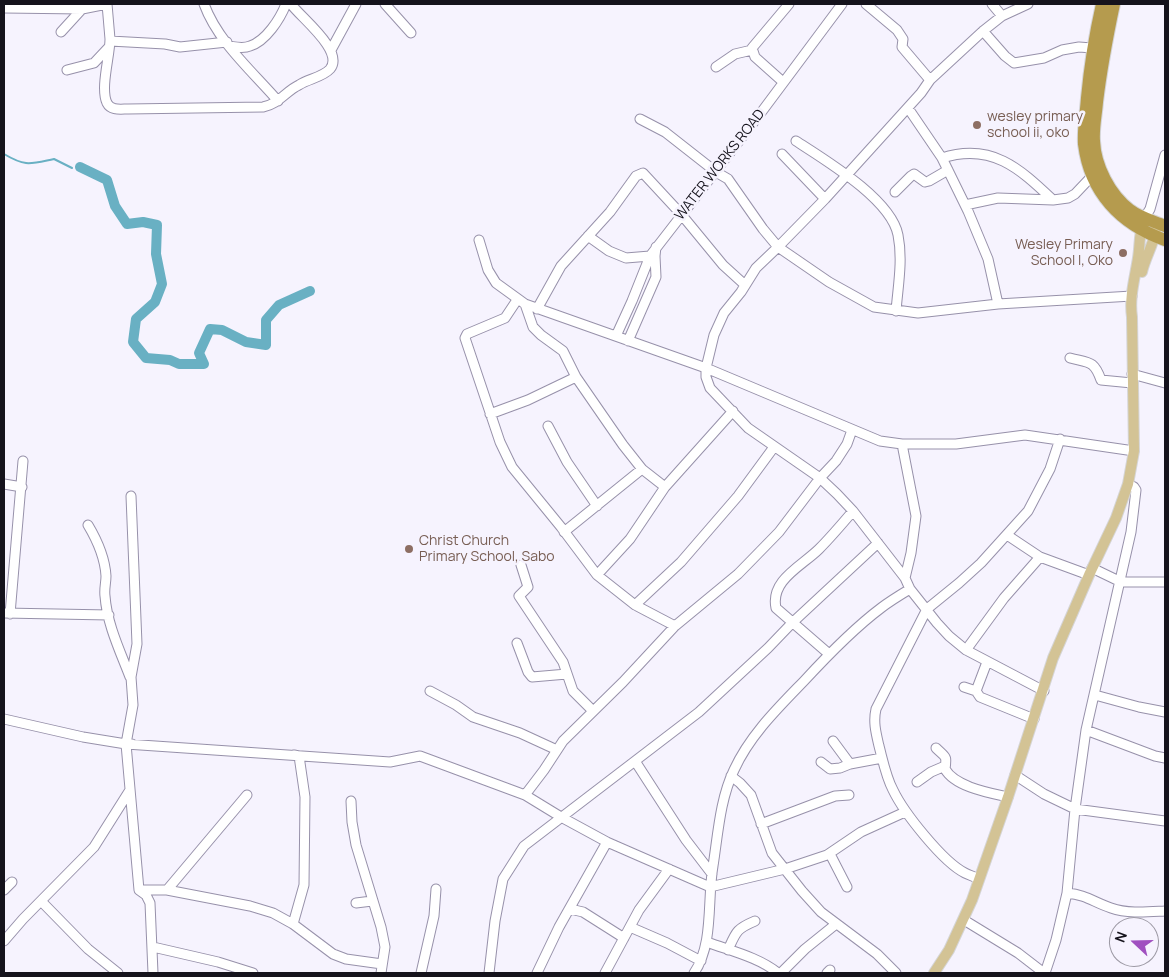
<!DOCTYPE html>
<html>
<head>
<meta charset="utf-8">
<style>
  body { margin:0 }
  #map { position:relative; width:1169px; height:977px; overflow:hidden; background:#f6f3fe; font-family:Manrope,sans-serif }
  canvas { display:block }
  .frame { position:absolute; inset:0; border:5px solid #15131c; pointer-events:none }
  .north { position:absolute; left:1109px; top:917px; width:50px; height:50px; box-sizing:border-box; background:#f6f3fe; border:1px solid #9c99a4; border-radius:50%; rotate:291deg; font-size:14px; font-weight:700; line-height:20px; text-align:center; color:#15131c }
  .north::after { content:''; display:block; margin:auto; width:18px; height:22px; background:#a050c0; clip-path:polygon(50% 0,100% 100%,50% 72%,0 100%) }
</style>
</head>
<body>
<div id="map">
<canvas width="1169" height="977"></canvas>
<div class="frame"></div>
<div class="north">N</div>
</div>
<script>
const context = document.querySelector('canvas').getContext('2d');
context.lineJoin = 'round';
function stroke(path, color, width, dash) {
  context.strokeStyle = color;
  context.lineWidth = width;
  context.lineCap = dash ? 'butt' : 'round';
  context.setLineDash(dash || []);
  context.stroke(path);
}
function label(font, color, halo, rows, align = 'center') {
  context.font = font + ' Manrope,sans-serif';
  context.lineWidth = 5;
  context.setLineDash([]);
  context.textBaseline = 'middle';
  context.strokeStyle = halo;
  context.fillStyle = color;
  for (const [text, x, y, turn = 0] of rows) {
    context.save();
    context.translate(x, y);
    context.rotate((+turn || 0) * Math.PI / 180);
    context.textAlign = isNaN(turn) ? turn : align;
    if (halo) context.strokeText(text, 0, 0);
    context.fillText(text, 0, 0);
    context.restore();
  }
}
const stream = new Path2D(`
  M4 154C26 167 30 164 54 159L72 168`);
const river = new Path2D(`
  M80 167 107 180 115 206 127 224 143 222 157 225 156 254 162 284 155 302 136 319 133 342 146 358 170 360 179 364H204L199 353 210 329 222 330 246 342 266 345V320L279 305 310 291`);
const minor = new Path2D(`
  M107 4C108 16 109 28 110 39 110 56 100 88 107 103 111 111 121 109 128 109L263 107C279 104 286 91 299 85 308 79 323 77 330 69 345 51 300 17 291 4
  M204 4C218 42 252 71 278 101
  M385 4 411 33
  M866 4 897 30 903 39 902 47 930 80
  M992 4 1002 16
  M1028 4 1002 16 983 31 930 80 921 93 825 199 778 247 756 268 741 292 724 313 714 335 706 368V377L710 388 748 428 820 478 837 494 853 511 905 578 910 589 937 623 949 636 966 650 1044 691
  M4 8 82 9 107 4
  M983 31 1005 56 1014 63 1044 58 1062 50 1079 47 1092 48
  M61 32 82 9
  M110 41 165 44 180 47 227 42
  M229 46C236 47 243 49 250 46 266 41 280 19 286 4
  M331 50 356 4
  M716 67 735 54 752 50
  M67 70 94 63 109 47
  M783 82 755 57 752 48 789 4
  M908 108 942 158 968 211 988 259 998 304
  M640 119 665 132 716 172 728 179 763 229 778 247 829 282 874 307 918 313 998 304 1132 296
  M796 141C825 160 891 199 898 235 903 260 898 286 896 311
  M782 154 825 199
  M942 158C992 142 1020 169 1053 200
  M895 192 911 176 914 174 925 182 929 181 948 170
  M965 205 998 198 1053 200 1068 198 1075 194 1093 175
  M1145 217 1150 209 1165 155
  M588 236 609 251 626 258 650 256
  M479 240 488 270 496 283 525 304 706 368 880 441 902 444H956L1025 435 1134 451
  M517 300 505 318 467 334 465 338 500 442 512 467 561 527 597 575 635 605 675 626
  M525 304 533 327 541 335 563 351 576 377 623 445 642 469 665 487
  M537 309 561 266 610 212 636 176 643 173 681 214 723 265 745 285
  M616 336 632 301 650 256 760 114 842 4
  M628 341 656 277 655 256 656 247
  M1070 358C1089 363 1094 360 1101 380L1132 383
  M1132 374 1165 383
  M490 414 528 400 576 377
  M548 426 567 462 597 506
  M902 444 916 516 911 553 905 578
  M4 484 22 487
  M88 525C97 540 105 559 106 576 106 583 104 589 105 596 107 624 120 651 130 677
  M564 532 642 469
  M1007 535 1040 557 1089 575
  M521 565 528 587 519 596 563 662 573 691 593 711
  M1092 568 1121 582H1165
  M597 575 630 539 665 487 733 411
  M635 605 681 562 738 496 774 447
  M4 613 109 615
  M10 614 23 461
  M517 643 528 672 532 677 567 674
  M966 650 1004 598 1040 557
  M829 654 776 608C770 580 802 566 819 549 831 537 842 524 853 511
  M964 687 976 691 987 662
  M430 691 456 705 473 717 520 733 557 750
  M976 691 980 697 1034 719
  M1095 695 1139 707 1165 712
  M4 719 83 737 126 744 390 762 420 756 525 795 561 817 607 842 710 887 785 869 827 855 861 832 905 812
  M1086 730 1155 756 1165 758
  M833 741 850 764 882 758
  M126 744 133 705 131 677 137 644 131 496
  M132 744H126L139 890 146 895 150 903 153 973
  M936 748C946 758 947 755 945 769 955 787 990 793 1008 797
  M635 761 686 840 712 874
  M821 762 830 769 840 768 850 764
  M1015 775 1044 794 1075 809 1165 821
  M731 776 740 783 751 795 772 853 802 891 821 912 877 954 896 973
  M917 782 931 772 945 766
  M525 795 544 770 563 741 623 682 675 626 738 574 779 532 820 478 836 461 847 444 852 430
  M351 801 352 822 356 845 381 927 385 947 381 973
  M761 824 835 796 849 795
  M830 854 847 887
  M979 879C975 877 969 875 965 873 943 862 904 813 893 790 886 777 883 761 879 746 876 733 873 722 876 709L927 609 959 583 981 563 1028 511 1050 469 1060 439
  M4 890 12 882
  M140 890H167L250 906 273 913 293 924 333 954 346 959 382 964
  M167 890 247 795
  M1067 893C1087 895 1093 902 1111 908 1128 914 1147 912 1165 911
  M41 901 88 949 118 973
  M356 903 372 901
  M570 909 583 912 624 938
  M964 920 1018 953 1044 973
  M293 924 304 885 305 797 299 756 294 755
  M630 927 667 943 701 961
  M4 941 23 919 94 847 130 790
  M707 942C731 951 758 957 778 973
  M153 947 218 962 253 973
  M728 950C736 932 736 929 755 921
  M421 973 434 916 436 889
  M489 973 495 921 503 879 524 846 699 712 768 648 792 623 878 543
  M537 973 559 927 607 842
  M605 973 639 910 669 869
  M694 973C714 944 707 900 713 866 718 834 720 799 734 770 750 735 778 708 804 681 828 655 853 629 881 608 890 601 900 595 910 589
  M781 973 805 949 836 924
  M827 973 830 970
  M1045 973 1056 940 1067 893 1075 809 1086 730 1131 532 1136 490 1134 487 1128 484`);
const major = new Path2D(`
  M1142 272C1145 258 1154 244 1156 229
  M934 973 949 950 972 900 1008 797 1053 658 1089 575 1116 518 1128 484 1134 451 1132 317C1129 297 1135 278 1138 258 1140 246 1139 234 1143 223`);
const highway = new Path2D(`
  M1102 4C1095 35 1090 66 1087 98 1086 113 1083 129 1084 144 1090 192 1120 224 1165 240
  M1114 4C1107 37 1101 69 1097 102 1096 115 1093 128 1094 141 1095 166 1110 195 1130 210 1140 218 1154 221 1165 226`);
const markers = [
  [977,125,5,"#8d6e63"],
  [1123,253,5,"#8d6e63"],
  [409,549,5,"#8d6e63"]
];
const educationNames = [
  ["wesley primary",987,117],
  ["school ii, oko",987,133],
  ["Wesley Primary",1113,245,"right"],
  ["School I, Oko",1113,261,"right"],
  ["Christ Church",419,541],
  ["Primary School, Sabo",419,557]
];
const streetNames = [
  ["WATER WORKS ROAD",720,165,-52]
];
stroke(stream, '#69b0c3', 2);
stroke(river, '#69b0c3', 10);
stroke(minor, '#9791aa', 11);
stroke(major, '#d5d5d6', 12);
stroke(highway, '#d5d5d6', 14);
stroke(minor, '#fff', 9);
stroke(major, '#d3c395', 10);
stroke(highway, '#b59b4e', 12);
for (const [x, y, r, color] of markers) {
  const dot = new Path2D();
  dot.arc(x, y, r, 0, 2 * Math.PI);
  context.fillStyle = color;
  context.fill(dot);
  stroke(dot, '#f6f3fe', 2);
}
label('14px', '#785e54', '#f6f3fe', educationNames, 'left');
label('14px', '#15131c', '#f6f3fe', streetNames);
</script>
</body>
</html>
